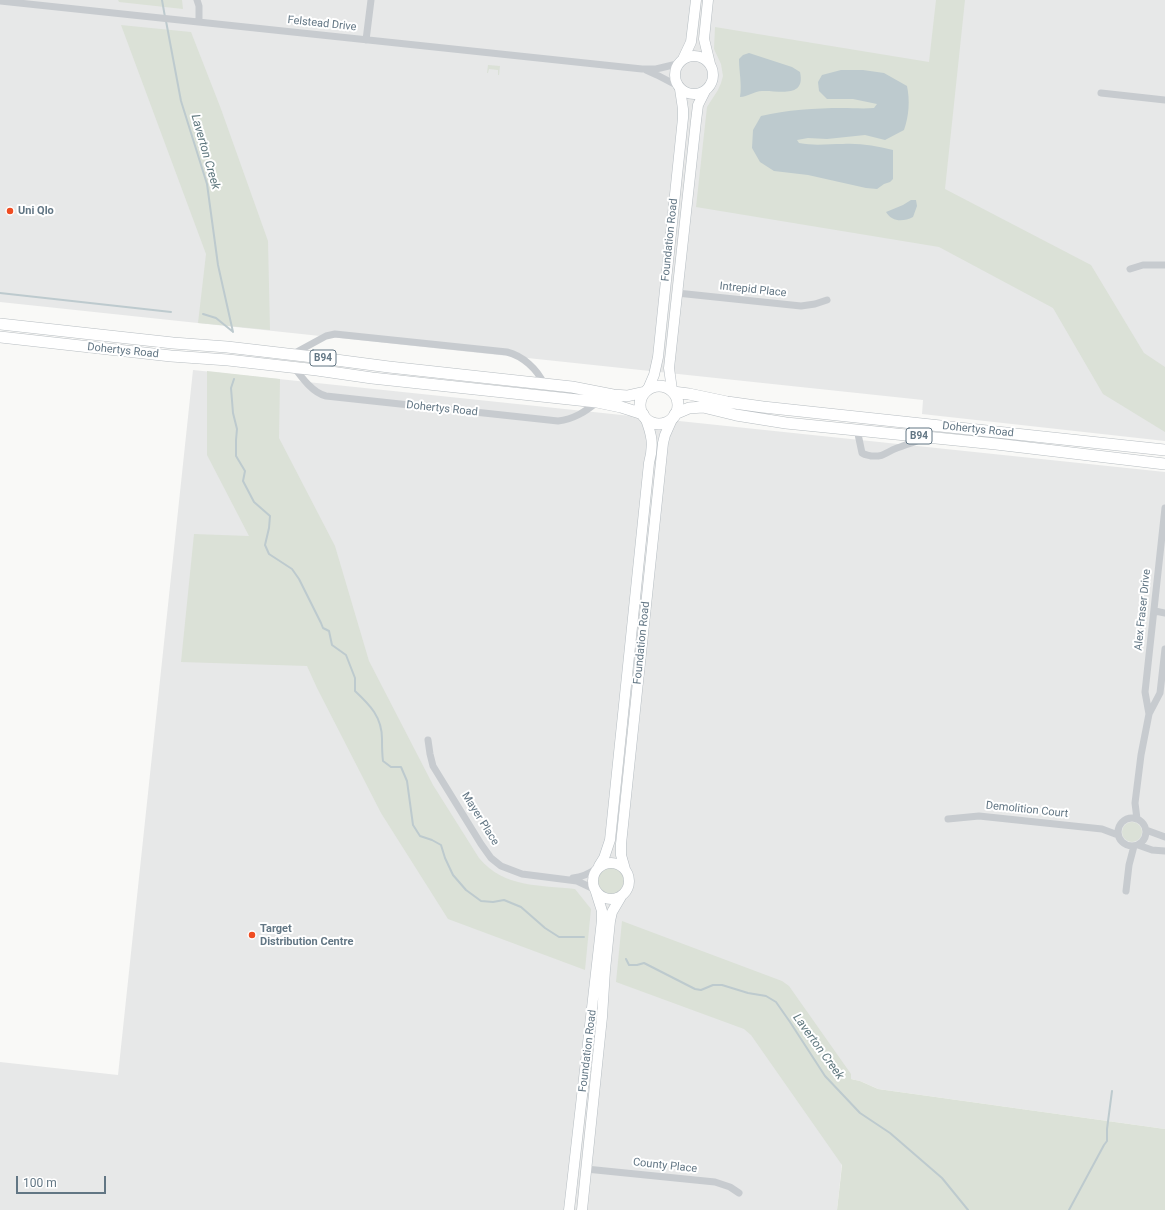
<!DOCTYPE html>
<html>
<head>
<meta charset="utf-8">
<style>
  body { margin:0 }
  #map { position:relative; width:1165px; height:1210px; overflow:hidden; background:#f9f9f7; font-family:Roboto,sans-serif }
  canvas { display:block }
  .scale { position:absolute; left:16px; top:1176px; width:90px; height:18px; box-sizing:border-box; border:2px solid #627684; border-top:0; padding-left:5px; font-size:12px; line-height:14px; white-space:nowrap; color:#627684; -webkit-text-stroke:3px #fff; paint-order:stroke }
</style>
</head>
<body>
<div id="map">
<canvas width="1165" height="1210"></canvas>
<div class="scale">100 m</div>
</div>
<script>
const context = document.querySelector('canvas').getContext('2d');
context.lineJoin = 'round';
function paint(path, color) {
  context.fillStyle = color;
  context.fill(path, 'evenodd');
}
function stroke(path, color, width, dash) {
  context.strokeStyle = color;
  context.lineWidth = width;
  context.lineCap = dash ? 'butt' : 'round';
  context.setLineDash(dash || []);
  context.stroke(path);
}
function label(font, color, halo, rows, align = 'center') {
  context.font = font + ' Roboto,sans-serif';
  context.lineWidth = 4;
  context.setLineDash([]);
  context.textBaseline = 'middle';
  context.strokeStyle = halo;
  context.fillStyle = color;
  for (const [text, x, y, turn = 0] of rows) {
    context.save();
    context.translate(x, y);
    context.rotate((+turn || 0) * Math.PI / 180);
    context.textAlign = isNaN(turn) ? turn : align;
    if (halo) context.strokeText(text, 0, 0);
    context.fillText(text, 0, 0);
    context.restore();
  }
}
const built = new Path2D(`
  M0 0H1165V441L922 414 923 400 0 302Z
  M193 370 1165 472V1129L878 1089 860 1081 851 1079 837 1210H0V1062L118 1075Z`);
const green = new Path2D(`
  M118 0H182L183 9 119 2Z
  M936 0H965L945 189 1091 265 1144 353 1165 367V432L1103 394 1053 308 939 247 696 207 707 107 718 90 721 83 723 76 721 64 714 49 715 27 929 62Z
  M121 25 191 32 221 109 268 241 270 330 198 323 206 254Z
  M488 65 500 66 499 75H498V70L489 69 488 73H487Z
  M207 371 280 379 279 438 335 546 369 661 433 785 479 858C504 888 540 885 575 889L591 909 585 970 448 919 381 813 317 688 307 666 181 662 194 534 249 536 207 455Z
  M1122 832a10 10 0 1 1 20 0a10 10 0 1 1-20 0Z
  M598 881a13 13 0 1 1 26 0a13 13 0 1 1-26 0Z
  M622 921 782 981 789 986 851 1074V1079L860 1081 878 1089 1165 1129V1210H837L842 1165 751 1035 744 1029 616 982Z`);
const water = new Path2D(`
  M749 53 792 67 800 72C806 99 778 90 762 91 754 91 748 97 740 97 742 84 739 72 739 59L743 55Z
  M841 70H863L884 73 907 86C910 101 909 115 904 130L885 140 865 135 827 139 808 138 797 140 799 143C814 146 828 144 843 144 860 143 876 146 893 150V179L890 182 884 184 877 189 866 188 808 175 774 171 760 162 752 148 753 130 761 116C786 110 816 108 842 108 853 108 863 109 874 108L877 104 853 99H827L819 91 818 82 822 75Z
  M911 200H916L917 206 913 217C903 222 892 222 886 212L903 205Z`);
const stream = new Path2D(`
  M162 0 165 17
  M166 21 181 101 207 184 218 265 233 332
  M0 293 171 312
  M203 314 216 318 232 331
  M234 379 231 388 233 413 237 429 236 440V456L245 471 243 481 254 502 270 516 269 528 265 545 269 554 292 569 299 579 321 623 323 628 329 631 332 645 346 655 355 678V691C370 705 382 717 382 739 382 746 382 753 383 761L391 767H401L407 781 413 825 420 836 432 840 441 845 445 858 453 875 466 890 481 901 493 902 504 900 521 907 545 928 559 937H584
  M626 959 629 965H637L644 963 695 989 701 990 713 985H722L748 993 766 996 776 1002 790 1022 825 1076 860 1113 890 1133 942 1178 968 1210
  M1069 1210 1104 1145 1107 1141V1129L1112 1091`);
const street = new Path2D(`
  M197 0 199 6V22
  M0 1 642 69H656L677 64
  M366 40 371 0
  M646 70 657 75 678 86
  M1101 93 1165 100
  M1130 269 1143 265H1165
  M677 293 801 306 815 304 827 300
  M293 354 326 336 335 334 507 352C523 356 537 369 544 384
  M294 367C302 378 313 393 326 396L558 421C574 419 585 412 597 402
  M853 430 858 434 862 453C865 455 867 455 871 456 885 457 886 452 897 448 906 445 915 441 924 439
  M1155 611 1165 613
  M1149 714 1145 692 1165 508
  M428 740 430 754 433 766 481 844 491 858 501 866 522 874 577 881 594 889
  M1118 832a14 14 0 1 1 28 0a14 14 0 1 1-28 0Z
  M948 819 979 816 1102 829 1118 835
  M1137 819 1135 803 1141 755 1149 714 1160 693 1165 649
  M1146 830 1165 837
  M1138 845 1152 850 1165 851
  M573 878C583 877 589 874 597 868
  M1126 891 1129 865 1134 846
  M586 1169 715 1182 730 1187 739 1193`);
const secondary = new Path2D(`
  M708 0 704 39 710 64
  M675 75a19 19 0 1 1 38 0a19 19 0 1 1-38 0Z
  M683 59 691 42 696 0
  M648 389 654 375 658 357 683 118V109L680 89
  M672 390 669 368 670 359 696 121 698 105 705 91
  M593 881a18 18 0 1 1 36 0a18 18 0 1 1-36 0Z
  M599 866 604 858 610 840 649 463C654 445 652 435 645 417
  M625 869 621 855V844L663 443 665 435 673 417
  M569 1210 602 920V911L596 892
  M582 1210 602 1017 605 970 610 921 612 912 622 895`);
const primary = new Path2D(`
  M0 324 173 343 227 347 313 357 389 367 572 387 613 395 627 396 645 392
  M0 337 171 356 228 360 317 370 372 378 597 402 621 407 643 414
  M640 405a19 19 0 1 1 38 0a19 19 0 1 1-38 0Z
  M673 392 689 394 727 402 763 407 1165 450
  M675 414 689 408 703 407 736 415 786 423 996 444 1165 464`);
const markers = [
  [10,211,4,"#ef4c21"],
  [252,935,4,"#ef4c21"]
];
const shields = [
  [323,358,26],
  [919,436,26]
];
const shieldNames = [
  ["B94",323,358],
  ["B94",919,436]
];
const streetNames = [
  ["Felstead Drive",322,24,6],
  ["Foundation Road",670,240,-84],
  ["Intrepid Place",753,290,6],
  ["Dohertys Road",123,351,6],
  ["Dohertys Road",442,409,6],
  ["Dohertys Road",978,430,6],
  ["Alex Fraser Drive",1143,610,-84],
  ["Foundation Road",642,643,-84],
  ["Demolition Court",1027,810,6],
  ["Mayer Place",480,819,58],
  ["Foundation Road",588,1051,-83],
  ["County Place",665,1166,6]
];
const poiNames = [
  ["Uni Qlo",18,211],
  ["Target",260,929],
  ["Distribution Centre",260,942]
];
const waterNames = [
  ["Laverton Creek",205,152,74],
  ["Laverton Creek",818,1047,54]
];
paint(built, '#e7e8e8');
paint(green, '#dbe1d7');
paint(water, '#bdcace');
stroke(stream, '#bdcace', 2);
stroke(secondary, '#b6bdc2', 11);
stroke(primary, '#b7bdc1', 12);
stroke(street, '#c7cbcf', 7);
stroke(secondary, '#fff', 10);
stroke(primary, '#fff', 11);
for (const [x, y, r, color] of markers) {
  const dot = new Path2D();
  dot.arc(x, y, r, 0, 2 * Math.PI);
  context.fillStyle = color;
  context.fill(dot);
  stroke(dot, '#fff', 1.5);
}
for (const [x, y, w] of shields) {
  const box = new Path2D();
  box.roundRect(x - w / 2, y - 8, w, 16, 3);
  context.fillStyle = '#fff';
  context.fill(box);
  stroke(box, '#627684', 1);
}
label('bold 10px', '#627684', null, shieldNames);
label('11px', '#627684', '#fff', streetNames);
label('bold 11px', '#627684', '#fff', poiNames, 'left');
label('italic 12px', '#5d767d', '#fff', waterNames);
</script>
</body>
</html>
